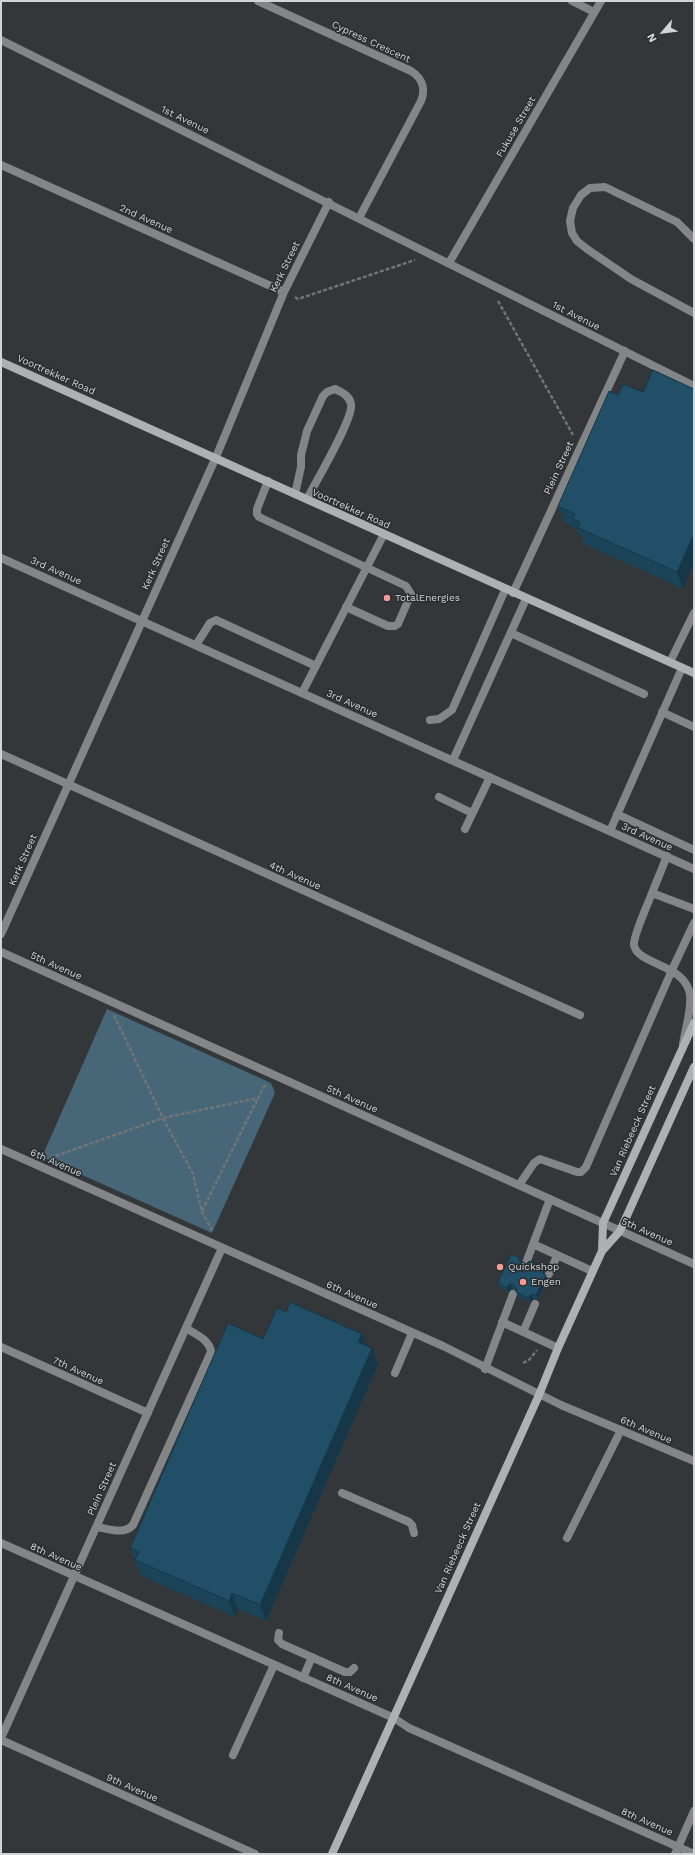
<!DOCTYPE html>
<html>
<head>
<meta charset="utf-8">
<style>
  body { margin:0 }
  #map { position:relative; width:695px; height:1855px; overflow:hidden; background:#33373a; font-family:"Work Sans",sans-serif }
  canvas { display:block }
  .frame { position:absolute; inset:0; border:2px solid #d2d5d6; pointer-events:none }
  .north { position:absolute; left:643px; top:12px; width:40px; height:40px; -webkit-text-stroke:3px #292d30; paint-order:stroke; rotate:242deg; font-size:11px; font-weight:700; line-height:16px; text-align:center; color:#d2d5d6 }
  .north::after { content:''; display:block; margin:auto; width:14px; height:18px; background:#d2d5d6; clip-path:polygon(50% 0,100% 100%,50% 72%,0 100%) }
</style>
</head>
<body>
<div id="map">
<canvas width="695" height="1855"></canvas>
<div class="frame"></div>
<div class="north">N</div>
</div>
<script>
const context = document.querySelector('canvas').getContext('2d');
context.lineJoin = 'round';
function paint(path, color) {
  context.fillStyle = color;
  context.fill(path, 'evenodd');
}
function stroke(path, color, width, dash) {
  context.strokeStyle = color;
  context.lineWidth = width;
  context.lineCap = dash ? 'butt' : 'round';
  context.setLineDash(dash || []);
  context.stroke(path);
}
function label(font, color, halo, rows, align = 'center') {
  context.font = font + ' "Work Sans",sans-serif';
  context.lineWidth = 3;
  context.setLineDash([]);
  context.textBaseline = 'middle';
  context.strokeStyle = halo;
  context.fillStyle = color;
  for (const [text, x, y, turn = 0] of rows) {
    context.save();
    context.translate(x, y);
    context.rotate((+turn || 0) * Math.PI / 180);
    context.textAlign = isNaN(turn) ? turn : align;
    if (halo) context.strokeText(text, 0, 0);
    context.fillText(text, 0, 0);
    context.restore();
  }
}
const green = new Path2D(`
  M107 1009 271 1083 275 1093 212 1233 42 1157Z`);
const path = new Path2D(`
  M295 297 298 299 415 260
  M498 301 573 435
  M114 1015 163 1118 193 1174 202 1212 212 1230
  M50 1158 163 1118 258 1098 266 1083
  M202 1211 258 1098
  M523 1363 529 1360 537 1350`);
const lane = new Path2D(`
  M694 239 677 222 605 187 590 188 581 195 573 208 570 221 572 233 577 241 587 249 631 279 694 313
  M268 481 257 509V514L259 517 406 586 411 594 398 624 395 626H388L346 607
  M295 494 301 467V455L307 431 323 396 327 392 335 389C342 392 350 396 351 404 354 418 315 483 307 499
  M511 633 644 694
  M196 645 210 623 216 620 316 666
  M670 662 694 613
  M302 693 384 534
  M662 712 694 727
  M430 720 439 719 452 710 505 590
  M453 760 526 599
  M439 797 472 813
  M617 814 694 850
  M465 829 490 777
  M610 831 682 668
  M652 893 667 856
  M683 1044C685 1030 692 1009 690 995 686 964 637 965 634 945 633 936 648 904 652 893L694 909
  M519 1185 534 1163 540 1159 577 1172H581L586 1167 672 970 694 923
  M533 1244 592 1271
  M526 1263 550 1199
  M549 1274 557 1256
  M502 1322 558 1348
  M523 1332 535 1304
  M485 1369 513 1294
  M395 1373 412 1333
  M342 1493 409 1522 412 1525 414 1533
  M97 1527C109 1529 124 1535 133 1525L211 1352C210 1340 195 1334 186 1328
  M567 1538 621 1430
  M279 1633 278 1640 282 1644 345 1672H350L354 1668
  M303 1678 312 1657
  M233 1755 274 1665`);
const street = new Path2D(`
  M258 1 411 71C422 78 426 89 421 101L359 218
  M572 1 594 12
  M1 40 694 386
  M1 165 284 292
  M449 263 601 1
  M1 558 694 869
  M513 593 625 351
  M1 754 580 1015
  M1 934 216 457 284 292 329 202
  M1 952 694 1264
  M1 1149 443 1346 561 1405 694 1461
  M1 1347 148 1413
  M1 1543 394 1718 409 1728 694 1854
  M1 1738 222 1248
  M1 1740 255 1854
  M675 1854 694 1811`);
const secondary = new Path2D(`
  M1 362C232 465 462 571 694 673
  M602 1251 603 1223 694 1023
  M332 1854 539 1395 558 1348 602 1251 620 1231 694 1067`);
const wall = new Path2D(`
  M694 389V563L683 589 584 544 581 536 579 535 577 529 564 522 558 506 618 395Z
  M521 1261 522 1264 544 1272V1274L547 1279 538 1299H534L530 1302 518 1297 516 1292 517 1291 515 1289H512L508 1292 500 1287 498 1283Z
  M286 1312 362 1334 366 1345 378 1364 266 1621 238 1609 235 1617 141 1576 130 1548 263 1339Z`);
const shadedWall = new Path2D(`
  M694 534V563L683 589 677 572Z
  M546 1275 547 1279 538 1299 536 1295Z
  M510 1284 512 1289 508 1292 506 1288Z
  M532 1294 534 1299 530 1302 528 1298Z
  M362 1334 368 1350 358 1342Z
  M372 1348 378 1364 266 1621 260 1605Z
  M232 1593 238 1609 235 1617 229 1601Z`);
const building = new Path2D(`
  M653 370 694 389V534L677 572 578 528 580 522 573 519 575 514 558 506 609 391 618 395 623 384 643 392Z
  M511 1255 519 1257V1260L522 1264H526L529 1261 542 1268 543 1273 546 1275 536 1295 532 1294 528 1298 516 1292 517 1288 514 1285 510 1284 506 1288 498 1283Z
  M290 1302 362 1334 358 1342 372 1348 260 1605 232 1593 229 1601 135 1560 139 1552 130 1548 228 1323 263 1339 277 1308 286 1312Z`);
const markers = [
  [387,598,4,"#f59b97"],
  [500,1267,4,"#f59b97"],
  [523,1282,4,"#f59b97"]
];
const streetNames = [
  ["Cypress Crescent",371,42,25],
  ["1st Avenue",185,120,26],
  ["Fukuse Street",516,127,-60],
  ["2nd Avenue",146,219,24],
  ["Kerk Street",285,267,-64],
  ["1st Avenue",576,316,27],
  ["Voortrekker Road",56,375,24],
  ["Plein Street",559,468,-65],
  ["Voortrekker Road",351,509,24],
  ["Kerk Street",156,564,-66],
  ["3rd Avenue",56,571,24],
  ["3rd Avenue",352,704,24],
  ["3rd Avenue",647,837,24],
  ["Kerk Street",23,860,-66],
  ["4th Avenue",295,876,24],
  ["5th Avenue",56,966,24],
  ["5th Avenue",352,1099,24],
  ["Van Riebeeck Street",633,1131,-66],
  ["6th Avenue",56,1163,24],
  ["5th Avenue",647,1232,24],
  ["6th Avenue",352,1295,24],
  ["7th Avenue",78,1371,24],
  ["6th Avenue",646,1430,23],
  ["Plein Street",102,1489,-66],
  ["Van Riebeeck Street",458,1548,-66],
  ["8th Avenue",56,1557,24],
  ["8th Avenue",352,1688,24],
  ["9th Avenue",132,1788,24],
  ["8th Avenue",647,1822,24]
];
const poiNames = [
  ["TotalEnergies",395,598],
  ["Quickshop",508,1267],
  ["Engen",531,1282]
];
paint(green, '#476778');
stroke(path, '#717577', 2.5, [4, 2]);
stroke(lane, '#838586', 8);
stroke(street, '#838586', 8);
stroke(secondary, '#aeb1b3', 8);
paint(wall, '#1c4459');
paint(shadedWall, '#163748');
paint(building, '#204f67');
stroke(building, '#163748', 1);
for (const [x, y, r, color] of markers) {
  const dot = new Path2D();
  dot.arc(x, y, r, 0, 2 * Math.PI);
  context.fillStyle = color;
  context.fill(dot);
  stroke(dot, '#292d30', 1.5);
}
label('10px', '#d2d5d6', '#292d30', streetNames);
label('10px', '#d2d5d6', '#292d30', poiNames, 'left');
</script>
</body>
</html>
